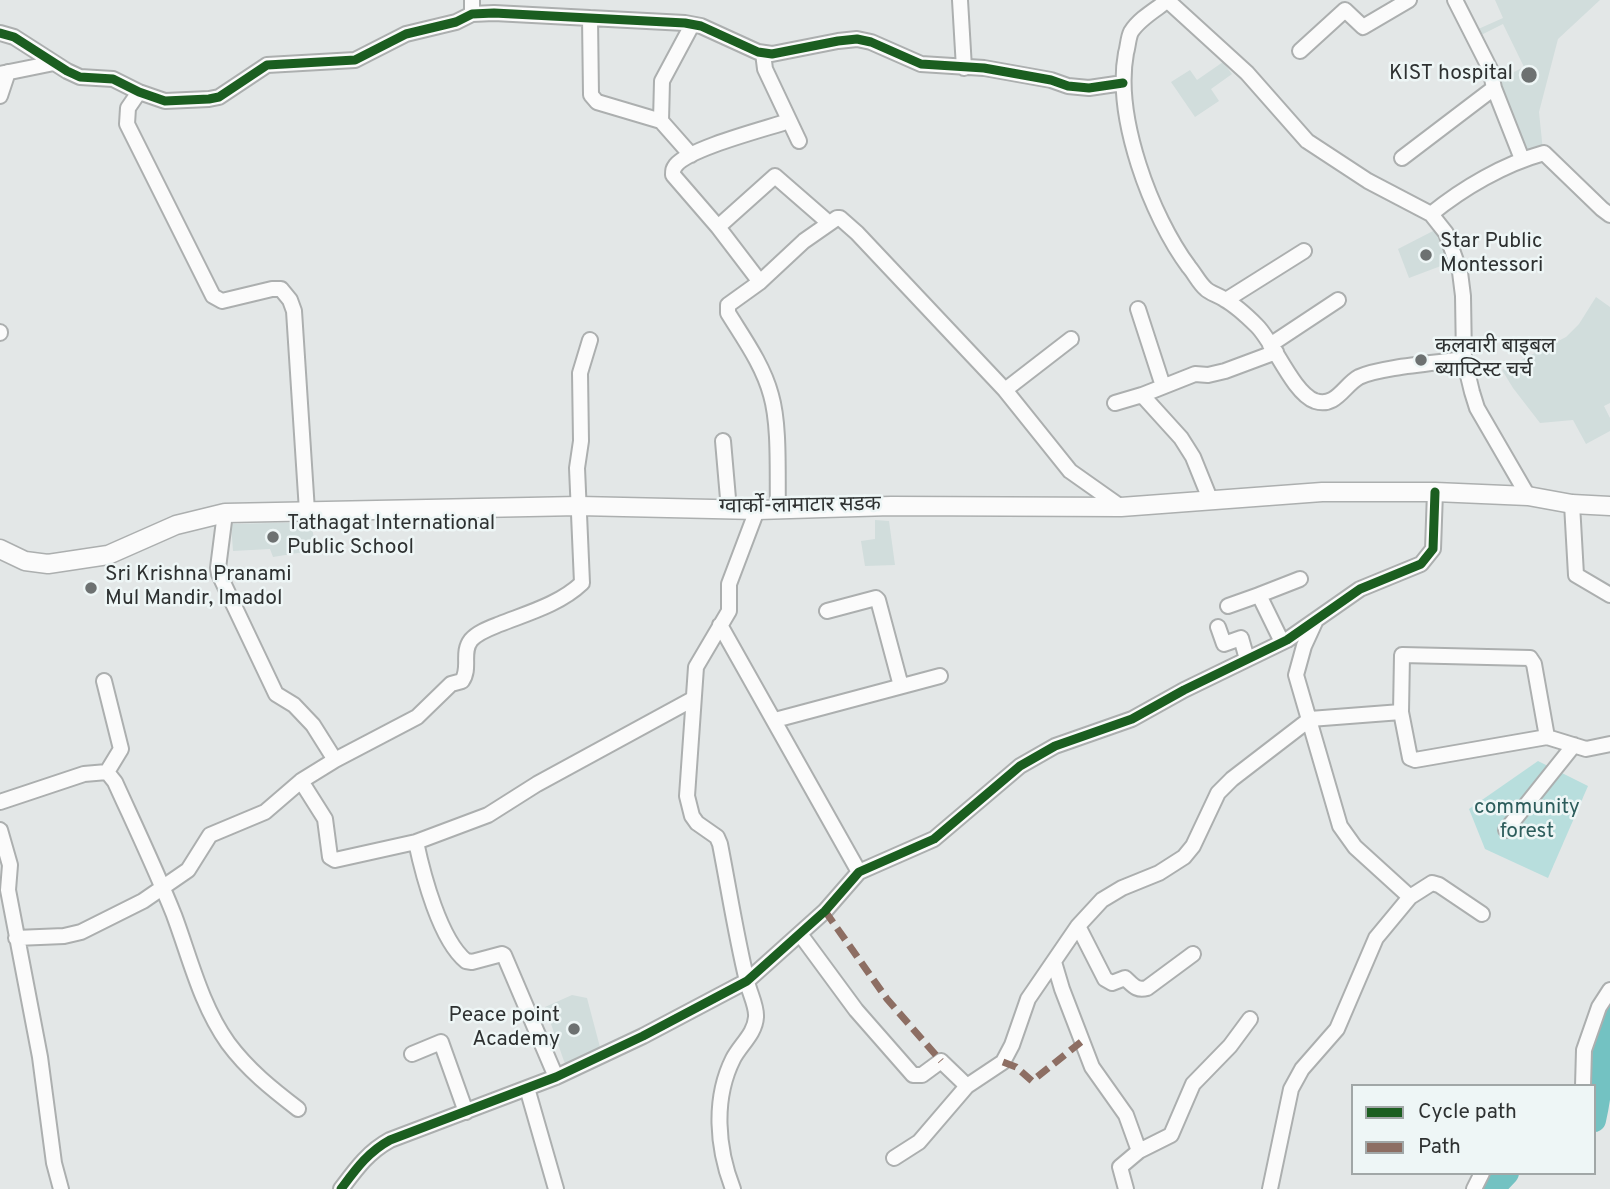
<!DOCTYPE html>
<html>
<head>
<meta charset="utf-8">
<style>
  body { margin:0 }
  #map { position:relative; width:1610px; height:1189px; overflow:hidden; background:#e3e7e7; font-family:Overpass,sans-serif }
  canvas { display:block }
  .legend { position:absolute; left:1351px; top:1084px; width:245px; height:91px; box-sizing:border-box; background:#eef6f6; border:2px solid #a1a7a7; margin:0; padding:9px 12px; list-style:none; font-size:21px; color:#2e3131 }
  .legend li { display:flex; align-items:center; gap:14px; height:35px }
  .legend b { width:35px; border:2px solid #a1a7a7 }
</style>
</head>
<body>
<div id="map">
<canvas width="1610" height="1189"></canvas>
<ul class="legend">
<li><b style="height:9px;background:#1b5e20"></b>Cycle path</li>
<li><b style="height:9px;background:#8d6e63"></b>Path</li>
</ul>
</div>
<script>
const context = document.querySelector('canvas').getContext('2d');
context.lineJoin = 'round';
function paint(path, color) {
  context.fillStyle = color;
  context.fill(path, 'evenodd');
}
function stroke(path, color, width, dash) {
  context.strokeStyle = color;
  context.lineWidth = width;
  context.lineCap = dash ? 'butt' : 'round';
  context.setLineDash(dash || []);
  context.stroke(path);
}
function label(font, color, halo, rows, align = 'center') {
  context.font = font + ' Overpass,"Noto Sans Devanagari",sans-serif';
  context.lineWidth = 5;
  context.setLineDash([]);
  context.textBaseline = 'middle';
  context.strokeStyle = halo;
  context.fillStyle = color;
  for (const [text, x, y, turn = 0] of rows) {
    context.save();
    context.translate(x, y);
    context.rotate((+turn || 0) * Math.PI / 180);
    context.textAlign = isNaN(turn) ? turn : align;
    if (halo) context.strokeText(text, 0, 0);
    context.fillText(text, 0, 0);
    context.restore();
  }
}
const built = new Path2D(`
  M1461 0H1463L1476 30 1503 18 1495 0H1600L1558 39 1539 112 1543 151 1523 157ZM1503 24 1524 67 1500 79 1479 36Z
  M1223 62 1232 74 1211 89 1219 101 1195 117 1171 82 1190 70 1197 80Z
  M1433 231 1447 239 1454 261 1409 278 1398 249Z
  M1596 297 1610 307V403L1604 406 1610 418V431L1586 444 1573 420 1540 423 1513 388 1502 370 1566 337 1579 324Z
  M875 520 889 521 895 565 865 566 861 541 875 539Z
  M311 522 316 550 273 557 270 549 233 551 231 524Z
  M572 995 587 998 601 1051 565 1064 545 1007Z`);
const green = new Path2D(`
  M1538 761 1588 786 1548 878 1485 849 1469 809Z`);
const river = new Path2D(`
  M1594 1120C1597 1107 1599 1094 1600 1081 1602 1062 1595 1031 1610 1017
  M1492 1189 1507 1173`);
const minor = new Path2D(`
  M472 0V14
  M960 0 964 68
  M1167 0 1247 73 1307 141 1368 181 1431 214 1446 233 1460 272 1463 296 1464 359 1472 392 1477 408 1528 496
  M1455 0 1490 69 1494 88 1522 159
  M1167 1C1155 10 1139 19 1131 32 1128 38 1128 47 1126 53 1114 117 1151 216 1189 267 1195 274 1199 283 1206 289 1210 293 1218 295 1224 299 1235 305 1248 317 1257 326 1274 343 1293 393 1315 401 1336 408 1344 385 1359 377 1380 367 1438 363 1464 359
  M590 18 591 95 597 102 661 121 691 155
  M0 33 14 37 67 71 80 77 113 79 139 92 165 101 209 99 219 97 267 65 355 60 406 34 456 22 472 14 494 13 685 23 701 26 758 52 772 54 838 41 857 39 871 42 921 64 984 68 1051 80 1068 86 1089 88 1123 83
  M1300 51 1345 10 1363 27 1409 0
  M763 53 765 69 799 141
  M0 74 54 63
  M139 92 128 108 127 124 213 296 222 301 272 289H281L290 300 294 311 307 511
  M0 96 8 72
  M661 121 662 81 692 25
  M1402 158 1494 88
  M1431 214C1463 188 1504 164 1544 153L1602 209 1610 215
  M718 227 775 176 829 223
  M760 282 718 227 673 175C673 170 673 169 676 165 690 148 765 129 789 121
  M1226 300 1304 251
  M1138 309 1163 386
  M0 332V333
  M1270 345 1338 300
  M1005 390 1071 339
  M1142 395 1181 438 1193 457 1210 499
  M1115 403 1142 395 1195 374 1208 375 1225 371 1276 352
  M723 441 729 510
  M1572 504 1576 575 1610 595
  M778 509C777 475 780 426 771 395 763 365 744 339 728 313V305L760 282 804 241 837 218H840L857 233 1005 390 1070 471 1121 507
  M225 513 218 568 219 574 276 694 294 705 313 725 335 760
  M1259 595 1300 579
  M1228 606 1259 595 1282 642
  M827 611 876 598 878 600 901 686
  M1315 622 1304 646 1296 675 1340 826 1355 847 1410 897
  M720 625 859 872
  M1218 627 1224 644 1241 638 1247 659
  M104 681 121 749 107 772
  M775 720 940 676
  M1547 737 1534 664 1530 658 1402 655 1401 712 1410 758 1415 760 1547 737 1586 749 1610 744
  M107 772 115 782C135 826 156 870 174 915 190 958 201 1005 228 1043 248 1070 272 1089 298 1109
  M301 781 325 819 330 857 335 860 416 842 488 815 537 784 693 699
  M0 802 84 774 107 772
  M0 830 10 865 8 890 40 1057 54 1163 61 1189
  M1506 830 1574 745
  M416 842C423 875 440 940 466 961L472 962 502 954 504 955 556 1077
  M1078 926 1105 979 1112 983 1125 978C1133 985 1136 991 1147 988L1193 954
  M800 934 856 1010 913 1075H922L941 1061 967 1086 1003 1062 1012 1045 1028 999 1078 926 1102 900 1122 888 1159 873 1184 857 1193 846 1218 793 1232 779 1310 719 1401 712
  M16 938 64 936 81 932 143 901 188 870 210 835 265 812 301 781 335 760 417 717 451 684 462 681C471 668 461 653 471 640 478 632 490 628 500 624 528 613 560 604 582 583L577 468 581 441 580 373 590 340
  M1054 962 1062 989 1092 1067 1126 1115 1139 1151 1120 1167 1126 1189
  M412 1054 441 1042 466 1112
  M1583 1086 1584 1050 1599 1007 1610 990
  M527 1088 556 1189
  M1139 1151 1171 1135 1193 1084 1230 1046 1250 1019
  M894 1158 919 1142 967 1086
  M341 1189C356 1169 368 1152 390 1140L556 1077 643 1036 747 981 825 911 859 872 934 839 1020 766 1055 746 1132 719 1184 690 1287 640 1360 589 1421 564 1433 549 1435 492
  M733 1189C717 1148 713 1099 733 1059 740 1045 755 1034 756 1017 757 1006 749 992 747 981 736 936 729 890 720 844L717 837 697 823 692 816 687 796 696 667 729 611V584L757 510
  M1270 1189 1291 1089 1302 1069 1337 1029 1376 938 1410 897 1432 883 1439 885 1482 914
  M1474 1189 1482 1173`);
const major = new Path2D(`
  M0 549 25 561 48 564 108 555 176 525 225 513 579 506 757 510 891 506 1121 507 1322 492H1435L1528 496 1572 504 1610 506`);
const quiet = new Path2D(`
  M825 911 887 999 941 1061
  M1003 1062 1016 1067 1032 1081 1081 1042`);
const cycleway = new Path2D(`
  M0 33 14 37 67 71 80 77 113 79 139 92 165 101 209 99 219 97 267 65 355 60 406 34 456 22 472 14 494 13 685 23 701 26 758 52 772 54 838 41 857 39 871 42 921 64 984 68 1051 80 1068 86 1089 88 1123 83
  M341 1189C356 1169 368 1152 390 1140L556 1077 643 1036 747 981 825 911 859 872 934 839 1020 766 1055 746 1132 719 1184 690 1287 640 1360 589 1421 564 1433 549 1435 492`);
const markers = [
  [1529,75,9,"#6d7171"],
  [1426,255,7,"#6d7171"],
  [1421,360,7,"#6d7171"],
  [273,537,7,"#6d7171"],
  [91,588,7,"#6d7171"],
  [574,1029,7,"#6d7171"]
];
const poiNames = [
  ["KIST hospital",1513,75,"right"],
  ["Star Public",1440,243],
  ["Montessori",1440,267],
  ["कलवारी बाइबल",1435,348],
  ["ब्याप्टिस्ट चर्च",1435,372],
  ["Tathagat International",287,525],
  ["Public School",287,549],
  ["Sri Krishna Pranami",105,576],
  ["Mul Mandir, Imadol",105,600],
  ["Peace point",560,1017,"right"],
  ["Academy",560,1041,"right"]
];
const streetNames = [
  ["ग्वार्को-लामाटार सडक",800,507,-1]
];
const parkNames = [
  ["community",1527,809],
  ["forest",1527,833]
];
paint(built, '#d1dddc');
paint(green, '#b8dedd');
stroke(river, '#73c2c2', 24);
stroke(minor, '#acafaf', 18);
stroke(major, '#acafaf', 21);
stroke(minor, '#fbfbfb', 14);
stroke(major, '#fbfbfb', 18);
stroke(quiet, '#8d6e63', 7, [14, 7]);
stroke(cycleway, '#1b5e20', 9);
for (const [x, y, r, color] of markers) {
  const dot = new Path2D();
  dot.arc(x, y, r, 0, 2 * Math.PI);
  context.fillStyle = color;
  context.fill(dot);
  stroke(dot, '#eef6f6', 2.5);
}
label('21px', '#2e3131', '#eef6f6', poiNames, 'left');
label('21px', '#2e3131', '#eef6f6', streetNames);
label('21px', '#2d5d5c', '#eef6f6', parkNames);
</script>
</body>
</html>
